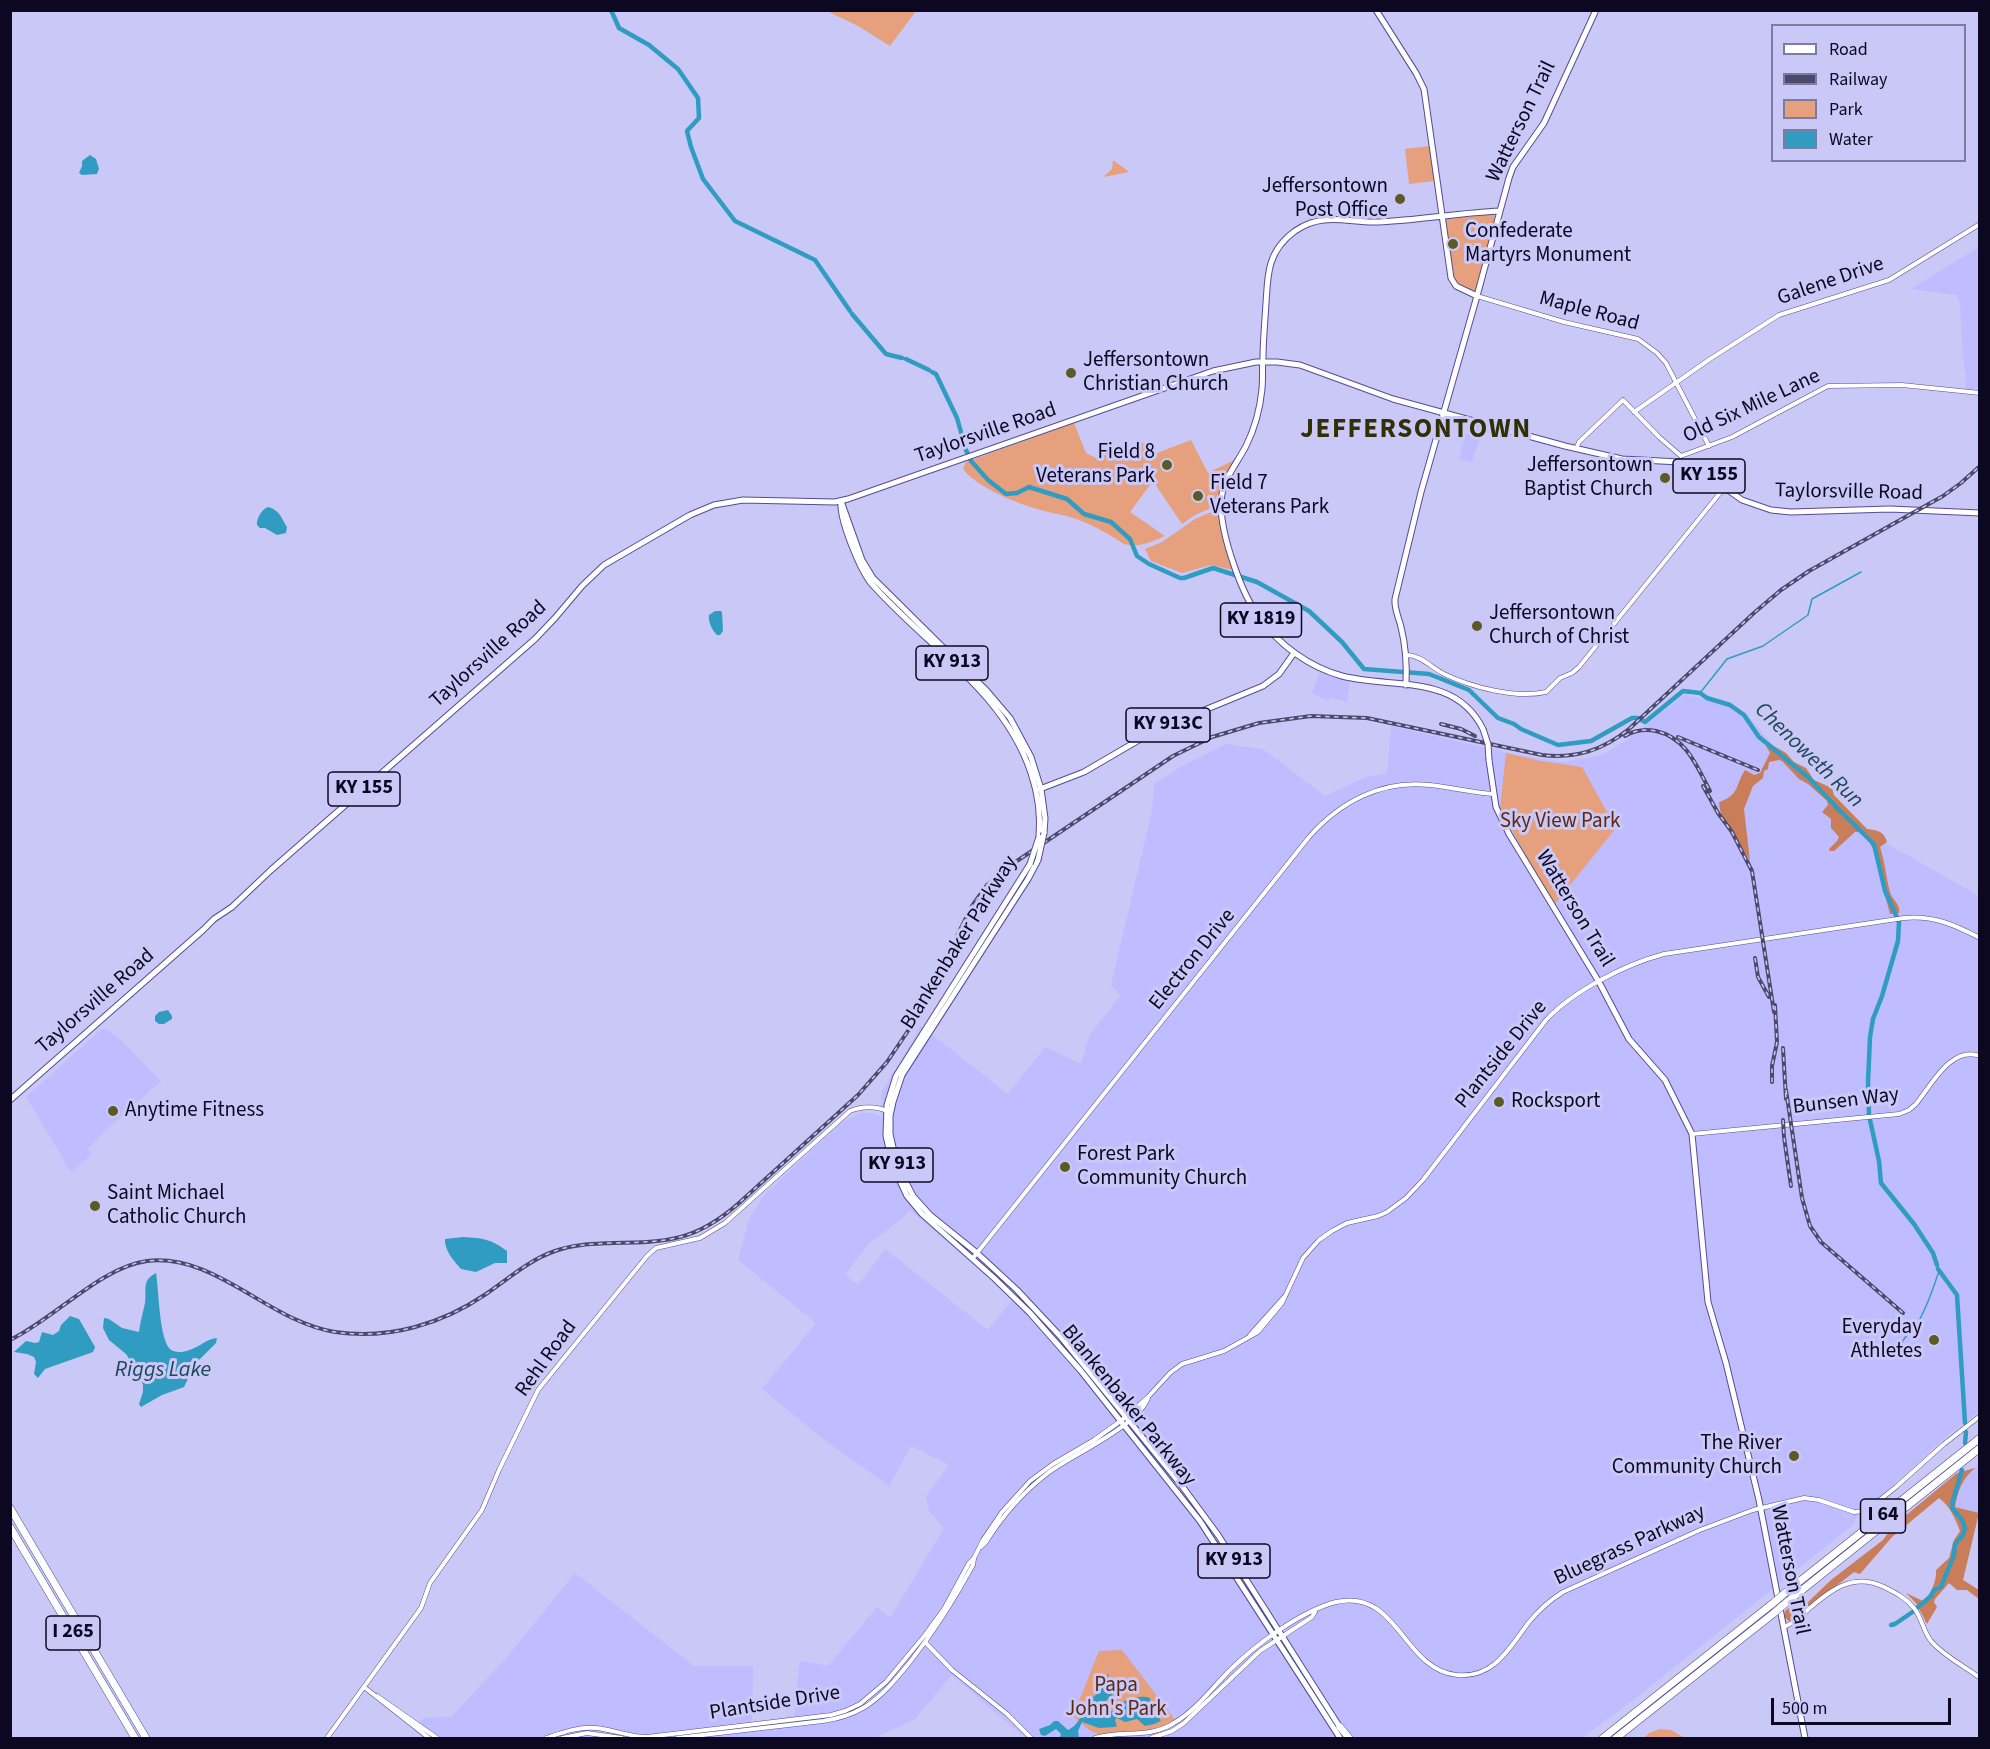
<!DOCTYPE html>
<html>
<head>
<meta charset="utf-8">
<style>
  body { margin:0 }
  #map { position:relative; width:1990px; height:1749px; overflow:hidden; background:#c9c8f7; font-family:"Source Sans 3",sans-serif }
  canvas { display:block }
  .frame { position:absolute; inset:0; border:12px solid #0c0822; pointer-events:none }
  .legend { position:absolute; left:1771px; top:24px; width:195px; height:138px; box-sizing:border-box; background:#c9c8f7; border:2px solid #7d7ba2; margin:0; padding:8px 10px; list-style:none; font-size:18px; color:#0c0822 }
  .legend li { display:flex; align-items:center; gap:12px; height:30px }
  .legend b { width:30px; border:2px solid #7d7ba2 }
  .scale { position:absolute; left:1771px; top:1698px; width:180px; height:27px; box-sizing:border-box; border:3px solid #0c0822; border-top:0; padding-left:8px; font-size:18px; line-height:21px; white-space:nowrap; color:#0c0822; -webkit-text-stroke:4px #c9c8f7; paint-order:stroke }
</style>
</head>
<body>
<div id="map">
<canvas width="1990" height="1749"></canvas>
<div class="frame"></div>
<ul class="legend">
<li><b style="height:8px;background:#fff"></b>Road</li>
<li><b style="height:8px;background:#4c496b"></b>Railway</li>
<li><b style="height:16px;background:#e6a07e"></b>Park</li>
<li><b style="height:16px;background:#319cc1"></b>Water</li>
</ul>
<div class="scale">500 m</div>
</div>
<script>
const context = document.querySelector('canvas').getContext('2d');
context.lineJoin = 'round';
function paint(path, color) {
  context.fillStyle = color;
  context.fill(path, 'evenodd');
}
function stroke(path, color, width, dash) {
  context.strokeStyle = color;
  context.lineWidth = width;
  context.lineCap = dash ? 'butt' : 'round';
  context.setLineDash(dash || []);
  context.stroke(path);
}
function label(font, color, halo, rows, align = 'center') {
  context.font = font + ' "Source Sans 3",sans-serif';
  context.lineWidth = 6;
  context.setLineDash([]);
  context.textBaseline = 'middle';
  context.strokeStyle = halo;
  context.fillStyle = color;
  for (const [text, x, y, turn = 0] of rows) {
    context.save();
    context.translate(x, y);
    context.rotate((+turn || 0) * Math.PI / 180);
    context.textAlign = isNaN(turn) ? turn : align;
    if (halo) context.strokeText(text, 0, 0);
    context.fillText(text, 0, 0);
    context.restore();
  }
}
const built = new Path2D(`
  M1979 247V391L1965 392 1966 376 1963 358 1960 304 1957 295 1911 289Z
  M1469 424 1483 428 1472 462 1459 459 1466 434H1469Z
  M1320 672 1350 682 1347 702 1330 697 1328 701 1312 693Z
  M1685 694 1744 711 1803 779 1855 830 1891 846 1979 896V1412L1946 1437 1872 1504 1858 1512 1854 1524 1637 1697 1582 1738H1025L952 1675 915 1719 874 1738H423L413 1730 423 1718 451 1717 508 1656 575 1573 694 1666H753L752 1722 794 1716 800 1661 828 1666 877 1607 890 1618 944 1528 929 1511 926 1496 949 1465 911 1446 889 1486 823 1439 762 1389 816 1323 738 1260 749 1219 765 1194 842 1122 861 1113H872L882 1117 881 1093 921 1026 1008 1094 1045 1047 1081 1064 1090 1034 1121 995 1111 985 1152 811 1154 784 1184 765 1226 744 1263 749 1325 796 1364 778 1387 773 1391 726 1518 755 1563 762 1603 755 1629 738ZM910 1210 1013 1299 988 1330 885 1249 858 1285 845 1275 868 1244 902 1219Z
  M102 1029H106L122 1041 161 1081 103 1133 88 1149 92 1154 71 1172 26 1097Z
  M1979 1464V1513L1955 1507 1957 1491 1965 1476Z`);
const green = new Path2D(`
  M827 11H916L890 46 858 26Z
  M1430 146 1434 181 1409 184 1405 149Z
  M1113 160 1129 172 1103 177 1112 169Z
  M1494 214 1495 218 1476 292 1464 287 1455 280 1450 254 1446 219Z
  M1074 423 1086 453 1096 458 1147 442 1152 455 1191 440 1208 473 1236 459 1225 477 1218 505 1195 515 1182 524 1153 481 1130 512 1165 536C1151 542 1139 548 1124 544 1110 535 1095 526 1079 520 1064 514 1049 513 1034 508 1016 503 972 485 963 468L966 462Z
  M1214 511H1219L1233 570 1211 565 1182 573 1151 561 1145 549 1162 542 1195 519Z
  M1506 753 1541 761 1582 767 1616 828 1554 905 1528 860 1500 808Z
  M1122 1650 1176 1721 1155 1731 1121 1732 1100 1735 1089 1730 1073 1716 1099 1651Z
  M1660 1729 1671 1730 1685 1738H1644L1649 1733Z`);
const forest = new Path2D(`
  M1772 745 1786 753 1794 762 1806 768 1814 780 1832 788 1834 795 1867 829C1877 830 1884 831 1887 842L1880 847C1885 862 1886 877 1890 892 1892 900 1901 904 1899 913L1890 914 1873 849 1868 840 1859 832H1855L1834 851H1830L1829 849 1837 841 1839 837 1831 828V819L1822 812 1828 805 1827 801 1808 784 1799 779 1782 761 1779 760 1769 762 1768 769 1764 771 1763 778 1753 786 1744 809 1750 861C1741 842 1720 825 1719 802 1740 795 1735 785 1745 770L1754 775 1760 773 1770 753 1766 746Z
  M1975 1468C1962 1479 1958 1490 1955 1507L1979 1513 1963 1580 1979 1590V1599L1967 1590H1957L1949 1583 1935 1599 1934 1602 1937 1607 1927 1624 1916 1603 1906 1593 1923 1601C1931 1595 1937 1580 1936 1570L1949 1558 1954 1540 1960 1531C1955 1518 1950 1506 1939 1498L1892 1537 1860 1574 1854 1572 1793 1620 1789 1621 1784 1617 1785 1611 1789 1608 1807 1603 1831 1580 1883 1540 1893 1526 1957 1473Z`);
const water = new Path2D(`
  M90 155 96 159 99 169 97 174 82 175 79 173 82 166V161Z
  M268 507C280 510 281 518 287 527L286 533 277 535 265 528H260L257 525C256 519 262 509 268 507Z
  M715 611H721L722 613 723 631 720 635H717C712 630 708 622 709 615Z
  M168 1010 172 1016V1019L164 1024H159L155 1021V1016L159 1012Z
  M463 1237C483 1238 491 1239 507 1251V1263H495L476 1272 461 1269C454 1261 444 1250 445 1239Z
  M156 1273C159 1292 159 1334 169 1348 172 1352 178 1352 182 1352 197 1350 205 1339 217 1338L216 1343 195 1364 184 1387 162 1395 141 1407 139 1404 143 1392V1385L136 1369 126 1354 109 1340 103 1328 104 1318 109 1319 122 1328 139 1332C140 1322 143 1313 145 1303 147 1289 141 1281 156 1273Z
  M70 1316 79 1319 95 1347 93 1352 45 1369 38 1378 34 1374 36 1362 34 1357 27 1354 14 1352 26 1341 35 1343 39 1342 42 1332 53 1335 59 1331 61 1325Z
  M1108 1673 1109 1682 1116 1691 1106 1701 1111 1711H1113C1118 1701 1139 1694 1150 1698L1151 1704 1161 1721 1154 1724 1145 1726 1137 1719 1125 1722 1117 1718 1115 1720 1117 1726 1115 1727 1099 1728 1082 1722 1078 1731 1079 1738H1060L1061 1734 1056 1729 1045 1736 1041 1735 1039 1729 1050 1725 1054 1721H1058L1068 1730C1081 1724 1082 1711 1090 1700 1093 1696 1098 1694 1101 1690 1104 1686 1106 1678 1108 1673Z`);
const stream = new Path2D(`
  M1700 693 1727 659 1763 646 1808 615 1812 599 1861 572
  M1900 1347C1903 1336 1911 1333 1917 1324 1927 1308 1933 1289 1939 1271`);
const river = new Path2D(`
  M611 10 619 28 649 45 678 69 698 98 699 118 687 131 691 147 703 179 735 221 815 260 850 311
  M852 314 886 354 902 358
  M906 359 929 370
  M932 372 936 374 957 418 966 450 971 461 988 480 1006 494 1017 493 1029 487 1067 499 1084 514 1111 522 1130 539 1137 556 1149 564 1180 578H1184L1213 568 1257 582 1309 611 1342 642 1364 669 1429 674 1469 690 1498 718 1514 724 1521 729 1558 745 1591 741 1632 718H1638L1645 722 1683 691 1700 693 1707 698 1730 705 1744 715 1759 737 1809 778 1837 808 1874 844 1885 891 1899 922 1898 941 1882 996 1873 1019 1870 1037 1868 1082 1869 1114
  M1870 1120 1879 1161 1881 1183 1914 1224 1933 1253 1937 1265
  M1938 1269 1957 1295 1965 1423
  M1965 1443 1966 1432
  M1917 1608 1931 1596 1934 1590 1941 1587 1954 1555 1955 1544 1963 1535 1965 1528 1962 1520 1953 1509 1952 1504 1962 1470
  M1891 1625 1895 1624 1914 1611`);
const minor = new Path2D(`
  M1477 296 1564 322 1638 339 1657 353 1666 363 1709 446
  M1634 412 1710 359 1779 315 1889 280 1980 224
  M1576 449 1579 442 1623 400 1659 437 1681 456
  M1681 456 1732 437 1828 386 1902 385 1980 393
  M1406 655C1421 655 1432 668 1444 674 1471 687 1516 699 1546 692L1560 678 1572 673 1579 667 1724 488
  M1692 1134 1899 1114 1909 1110 1916 1104C1931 1086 1951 1045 1980 1056
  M973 1258 1309 837C1340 802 1381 780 1429 785 1451 787 1472 793 1494 794
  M1250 1335 1285 1296
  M981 1547 986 1542C1003 1515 1023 1492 1048 1473 1073 1454 1137 1427 1148 1398
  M1784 1627 1792 1623C1820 1601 1846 1568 1884 1587 1896 1593 1906 1598 1914 1608 1922 1618 1923 1631 1931 1641 1944 1656 1964 1666 1980 1678
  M925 1642 952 1670 1007 1714 1031 1738
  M364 1687 429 1738
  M377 1696 437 1738
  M327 1738 421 1608 430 1583 482 1510 499 1470 538 1390 647 1256 656 1248 700 1238 725 1223 850 1111C862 1106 876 1106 887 1111
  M546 1738C561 1733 580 1726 596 1728 614 1730 630 1737 647 1737L831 1715 845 1711 860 1704 886 1682 925 1635 944 1609 969 1563 974 1558 983 1540 1002 1512 1030 1481 1053 1464 1094 1440 1122 1420 1148 1397 1170 1373 1182 1364 1224 1351 1258 1332 1282 1303 1303 1258 1319 1240 1332 1231 1347 1223 1378 1216 1387 1212 1406 1198 1423 1180 1546 1020C1573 991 1626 964 1664 954L1904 918C1933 915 1955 925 1980 938
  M562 1738 587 1733 622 1738
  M677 1738 823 1721C837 1719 851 1715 863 1708 882 1697 896 1679 910 1662 936 1629 953 1602 973 1565L974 1559
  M1095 1738C1122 1730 1149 1739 1174 1723 1196 1710 1212 1688 1230 1670 1255 1645 1301 1611 1336 1602 1398 1588 1403 1670 1457 1675 1494 1679 1510 1647 1529 1622 1539 1610 1550 1600 1563 1592L1700 1530 1753 1510 1804 1498 1819 1500 1854 1512 1866 1511 1896 1487 1944 1444 1980 1416
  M1151 1738 1172 1731 1184 1723 1260 1651 1312 1617 1315 1612`);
const major = new Path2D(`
  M1376 10 1416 73 1424 89 1451 278 1456 286 1477 296
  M841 501C839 519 859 567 870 582 925 645 1004 691 1031 773 1038 794 1041 815 1039 837
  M841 501 862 560 873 578 987 691 1010 718 1031 757 1041 789 1045 818 1044 833
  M1406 685C1407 665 1406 647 1401 627 1399 618 1394 609 1395 599L1421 492 1477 296 1509 178 1513 167 1544 123 1596 10
  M1483 729C1455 673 1393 689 1342 676 1309 667 1279 645 1259 617 1241 593 1222 537 1221 507 1220 482 1235 467 1246 446 1255 428 1260 409 1262 389 1263 379 1262 368 1263 358 1263 340 1265 321 1266 303 1267 290 1267 276 1271 263 1275 250 1284 239 1295 231 1304 225 1313 221 1324 220 1342 218 1360 223 1378 222 1419 220 1459 213 1500 211
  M1489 760 1496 807 1509 834 1599 982 1629 1039 1665 1080 1692 1134 1708 1302 1726 1363 1759 1500 1805 1738
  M1040 789 1084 772 1156 730 1263 686 1279 674 1294 653
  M1038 860 1028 879 902 1075 893 1102 890 1116V1134L897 1165 913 1196 930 1215 977 1253 1017 1290 1060 1336 1182 1486 1218 1535 1341 1729
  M1030 864 896 1076 887 1105 886 1136 893 1166 907 1196 922 1214 994 1278 1030 1313 1081 1371 1200 1521 1340 1738
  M10 1100 203 930 214 919 232 907 271 870 535 639 555 618 582 586 604 565 690 515 714 505 743 500 835 502 848 499 1213 371 1256 362H1277L1300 365 1393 399 1565 446 1622 459 1680 462 1689 465 1704 473 1742 500 1771 510 1791 512 1890 509 1980 513`);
const highway = new Path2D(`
  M10 1508 146 1738
  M10 1527 135 1738
  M1785 1593 1980 1438
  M1787 1602 1980 1448
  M1340 1727 1349 1738
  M1603 1738 1772 1604
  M1616 1738 1774 1613`);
const rail = new Path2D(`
  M1441 724 1461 729 1475 736
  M1625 736C1635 730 1645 729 1656 731 1687 738 1697 767 1710 791
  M1678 737 1758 770
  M1703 786 1718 813 1732 832 1752 871 1774 1012
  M1755 958 1758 977 1769 997
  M1783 1048 1786 1099
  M1772 1082V1066L1777 1042 1775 1005
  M1786 1090 1802 1198 1810 1226 1821 1242 1903 1313
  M1783 1120 1784 1137 1791 1186
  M10 1340C54 1319 101 1267 147 1261 216 1253 267 1321 335 1332 389 1340 442 1324 486 1294 508 1279 529 1260 555 1251 574 1244 593 1244 613 1243 668 1242 696 1241 739 1203L858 1095 887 1062 914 1022 972 906 987 885 1008 867 1173 756 1212 737 1259 723 1311 716 1367 718 1542 755C1576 759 1603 750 1629 729L1755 612 1781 590 1809 571 1943 496 1961 483 1980 466`);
const majorBridge = new Path2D(`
  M1483 729 1488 744 1489 760
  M1038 860 1044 833
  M1030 864 1039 837`);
const highwayBridge = new Path2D(`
  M1772 1604 1785 1593
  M1774 1613 1787 1602`);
const markers = [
  [1400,199,6,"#5c5925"],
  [1453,244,6,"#5c5925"],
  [1071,373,6,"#5c5925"],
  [1167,465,6,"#5c5925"],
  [1665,478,6,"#5c5925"],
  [1198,496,6,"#5c5925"],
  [1477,626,6,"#5c5925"],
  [1499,1102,6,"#5c5925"],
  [113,1111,6,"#5c5925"],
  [1065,1167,6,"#5c5925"],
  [95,1206,6,"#5c5925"],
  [1934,1340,6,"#5c5925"],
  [1794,1456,6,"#5c5925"]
];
const shields = [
  [1709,476,72],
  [1261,620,81],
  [952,663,72],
  [1168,725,84],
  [364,789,72],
  [897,1165,72],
  [1883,1516,45],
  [1234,1561,72],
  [73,1633,54]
];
const shieldNames = [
  ["KY 155",1709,476],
  ["KY 1819",1261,620],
  ["KY 913",952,663],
  ["KY 913C",1168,725],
  ["KY 155",364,789],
  ["KY 913",897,1165],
  ["I 64",1883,1516],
  ["KY 913",1234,1561],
  ["I 265",73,1633]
];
const streetNames = [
  ["Watterson Trail",1522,122,-64],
  ["Galene Drive",1831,282,-19],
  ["Maple Road",1589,312,15],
  ["Old Six Mile Lane",1752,407,-25],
  ["Taylorsville Road",986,434,-19],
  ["Taylorsville Road",1849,493,1],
  ["Taylorsville Road",489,655,-42],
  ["Watterson Trail",1574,909,59],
  ["Blankenbaker Parkway",960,943,-58],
  ["Electron Drive",1193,960,-51],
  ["Taylorsville Road",96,1002,-41],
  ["Plantside Drive",1502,1055,-51],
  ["Bunsen Way",1846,1102,-7],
  ["Rehl Road",547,1359,-54],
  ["Blankenbaker Parkway",1128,1406,51],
  ["Bluegrass Parkway",1630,1546,-25],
  ["Watterson Trail",1789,1570,79],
  ["Plantside Drive",775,1704,-9]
];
const poiNames = [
  ["Jeffersontown",1388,187,"right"],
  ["Post Office",1388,211,"right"],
  ["Confederate",1465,232],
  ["Martyrs Monument",1465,256],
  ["Jeffersontown",1083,361],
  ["Christian Church",1083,385],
  ["Field 8",1155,453,"right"],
  ["Veterans Park",1155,477,"right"],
  ["Jeffersontown",1653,466,"right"],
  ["Baptist Church",1653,490,"right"],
  ["Field 7",1210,484],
  ["Veterans Park",1210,508],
  ["Jeffersontown",1489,614],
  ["Church of Christ",1489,638],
  ["Rocksport",1511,1102],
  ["Anytime Fitness",125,1111],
  ["Forest Park",1077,1155],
  ["Community Church",1077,1179],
  ["Saint Michael",107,1194],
  ["Catholic Church",107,1218],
  ["Everyday",1922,1328,"right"],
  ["Athletes",1922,1352,"right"],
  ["The River",1782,1444,"right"],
  ["Community Church",1782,1468,"right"]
];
const parkNames = [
  ["Sky View Park",1560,822],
  ["Papa",1116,1686],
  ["John's Park",1116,1710]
];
const waterNames = [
  ["Chenoweth Run",1808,756,44],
  ["Riggs Lake",163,1371]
];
const districtNames = [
  ["JEFFERSONTOWN",1416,431]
];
paint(built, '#bfbcff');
paint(green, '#e6a07e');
paint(forest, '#c97d58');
paint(water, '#319cc1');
stroke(stream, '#319cc1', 1.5);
stroke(river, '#319cc1', 4.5);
stroke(minor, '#544d91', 5);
stroke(major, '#544d91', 7);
stroke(highway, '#544d91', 8);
stroke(minor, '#fff', 4);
stroke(major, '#fff', 5);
stroke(highway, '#fff', 7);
stroke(rail, '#4c496b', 4);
stroke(rail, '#c9c8f7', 1.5, [4.5]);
stroke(majorBridge, '#544d91', 7, []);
stroke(highwayBridge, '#544d91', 8, []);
stroke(majorBridge, '#fff', 5);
stroke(highwayBridge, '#fff', 7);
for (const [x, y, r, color] of markers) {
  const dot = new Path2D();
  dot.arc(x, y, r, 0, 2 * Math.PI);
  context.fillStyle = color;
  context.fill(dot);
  stroke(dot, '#c9c8f7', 2);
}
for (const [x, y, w] of shields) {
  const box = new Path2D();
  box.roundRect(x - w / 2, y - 17, w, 34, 4.5);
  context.fillStyle = '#c9c8f7';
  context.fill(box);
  stroke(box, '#0c0822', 1.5);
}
label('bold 20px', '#0c0822', null, shieldNames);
label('21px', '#0c0822', '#c9c8f7', streetNames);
label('21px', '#0c0822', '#c9c8f7', poiNames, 'left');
label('21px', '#5c290e', '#c9c8f7', parkNames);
label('italic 22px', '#1b4757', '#c9c8f7', waterNames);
context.letterSpacing = '1.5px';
label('bold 27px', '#322f04', '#c9c8f7', districtNames);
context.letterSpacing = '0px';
</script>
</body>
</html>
